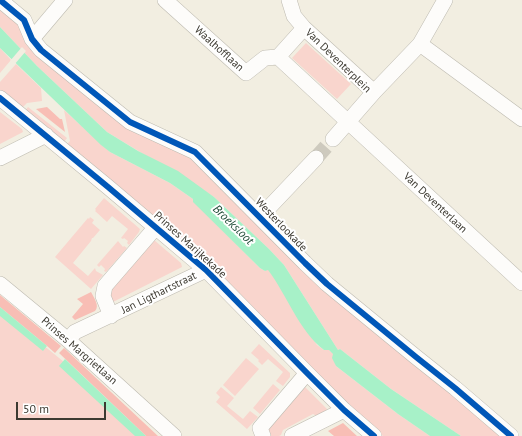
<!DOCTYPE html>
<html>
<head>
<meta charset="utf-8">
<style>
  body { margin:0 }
  #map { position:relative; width:522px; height:436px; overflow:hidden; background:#f2eee1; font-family:"PT Sans",sans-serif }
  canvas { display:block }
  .scale { position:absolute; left:16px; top:402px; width:90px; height:18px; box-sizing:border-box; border:2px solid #3d3a31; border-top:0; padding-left:5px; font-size:12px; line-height:14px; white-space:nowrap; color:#3d3a31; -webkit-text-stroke:3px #fff; paint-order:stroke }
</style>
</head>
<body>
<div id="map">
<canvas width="522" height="436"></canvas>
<div class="scale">50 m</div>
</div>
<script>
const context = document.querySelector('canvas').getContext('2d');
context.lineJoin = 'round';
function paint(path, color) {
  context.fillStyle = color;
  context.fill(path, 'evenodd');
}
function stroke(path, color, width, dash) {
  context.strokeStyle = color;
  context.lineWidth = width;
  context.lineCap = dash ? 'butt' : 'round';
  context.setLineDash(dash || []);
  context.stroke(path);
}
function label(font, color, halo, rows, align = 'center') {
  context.font = font + ' "PT Sans",sans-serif';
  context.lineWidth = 4;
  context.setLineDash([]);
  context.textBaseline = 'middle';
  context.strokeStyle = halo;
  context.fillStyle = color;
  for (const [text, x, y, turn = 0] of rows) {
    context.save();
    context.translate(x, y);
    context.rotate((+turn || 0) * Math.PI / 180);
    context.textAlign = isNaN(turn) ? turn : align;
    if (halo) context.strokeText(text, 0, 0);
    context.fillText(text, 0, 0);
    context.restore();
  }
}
const green = new Path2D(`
  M0 9 19 25 30 47 189 155 434 380 501 436H461L391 389 340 349 338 350 284 265 269 249 214 197 107 132 37 66 0 27Z
  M306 43 351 84 337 99 292 58Z
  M0 48 11 60 0 73Z
  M16 64 41 88 42 101 27 103 22 108 0 91V82Z
  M28 107 67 138 64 142 25 111Z
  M64 110 110 152 170 183 193 199 194 202 260 268 265 271 268 269 277 281 317 345 324 350H329L334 354 336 366 398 414 430 436H383L357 414 67 144 70 141Z
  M0 112 22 129 23 132 0 144Z
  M104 198 140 229 139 232 129 245 127 243 128 241 124 238 123 239 121 238 128 229 112 216 107 222 95 211 96 210 95 209Z
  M90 217 94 220 92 223 100 230 93 238H92L91 241 73 263 88 276 95 268 96 271 103 275 91 289 55 257 88 218 89 219Z
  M154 240 181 263 182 267 113 302 110 296 111 288Z
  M118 241 123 247 124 246 127 248 106 272 104 271 105 269 101 265 99 267 97 265Z
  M0 310 64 362 142 436H0Z
  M259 344 290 373V377L283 386 276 381 283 372 268 359 262 365 258 361 259 360 251 353Z
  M246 358 259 369 235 396 223 385Z
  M273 384 280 390 260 414 253 408Z
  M221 387 234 398 227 406 243 419 250 411 258 417 247 429 216 402 220 397 216 393Z
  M305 387 327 409 325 412 317 416 313 414 283 430 281 435 279 436H270L267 430Z`);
const forest = new Path2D(`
  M47 107 60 119H62L65 132 36 109Z
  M91 292C94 298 100 306 95 311L75 320 72 317 83 304 77 299Z
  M0 295 61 346 55 353 47 346 0 307Z
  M64 348 158 436H146L59 353Z
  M343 423 357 436H334L328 431Z`);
const water = new Path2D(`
  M0 27 37 66 107 132 138 151 178 171 214 197 269 249 284 265 338 350 340 349 391 389 461 436H430L398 414 336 366 332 358 333 354 329 350H324C299 331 287 295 268 270L265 271 260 268 193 202V199L170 183 110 152 101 145 0 48Z
  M0 307 47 346 43 351 0 316Z
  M65 359 146 436H135L59 366Z`);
const pier = new Path2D(`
  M22 47 26 51 14 65 10 61Z`);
const minorTunnel = new Path2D(`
  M316 158 333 139`);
const minor = new Path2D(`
  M0 0 24 20 32 39 41 50 130 122 195 152 305 263 327 284 416 357 455 388 511 436
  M165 0 246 73 265 58 278 57
  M289 0 294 16 304 28 374 92
  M32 39 65 0
  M420 44 522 119
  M278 57 522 283
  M278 57 304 28
  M0 98 108 187 206 270 307 373 344 410 374 436
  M333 139 374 92 420 44 445 0
  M0 158 46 135
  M260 217 316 158
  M0 284 68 340 174 436
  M111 316 103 296 105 286 156 227
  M68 340 75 332 206 270
  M263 436 260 428 307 373
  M292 436 344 410`);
const cycleway = new Path2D(`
  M0 0 24 20 32 39 41 50 130 122 195 152 305 263 327 284 416 357 455 388 511 436
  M0 98 108 187 206 270 307 373 344 410 374 436`);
const streetNames = [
  ["Waalhofflaan",219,49,42],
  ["Van Deventerplein",338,61,44],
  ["Van Deventerlaan",435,203,43],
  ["Westerlookade",281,225,46],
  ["Prinses Marijkekade",190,245,42],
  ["Jan Ligthartstraat",159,293,-26],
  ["Prinses Margrietlaan",79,351,41]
];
const waterNames = [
  ["Broeksloot",233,225,44]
];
paint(green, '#f9d5cd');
paint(forest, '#f8beb5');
paint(water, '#a7f1c8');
paint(pier, '#f2eee1');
stroke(minorTunnel, '#cecabe', 15, [15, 8]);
stroke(minor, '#bdbab0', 16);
stroke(minor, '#fdfcfa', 15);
stroke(cycleway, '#0057b8', 6);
label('11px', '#3d3a31', '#fff', streetNames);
label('italic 12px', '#1e4b36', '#fff', waterNames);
</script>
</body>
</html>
